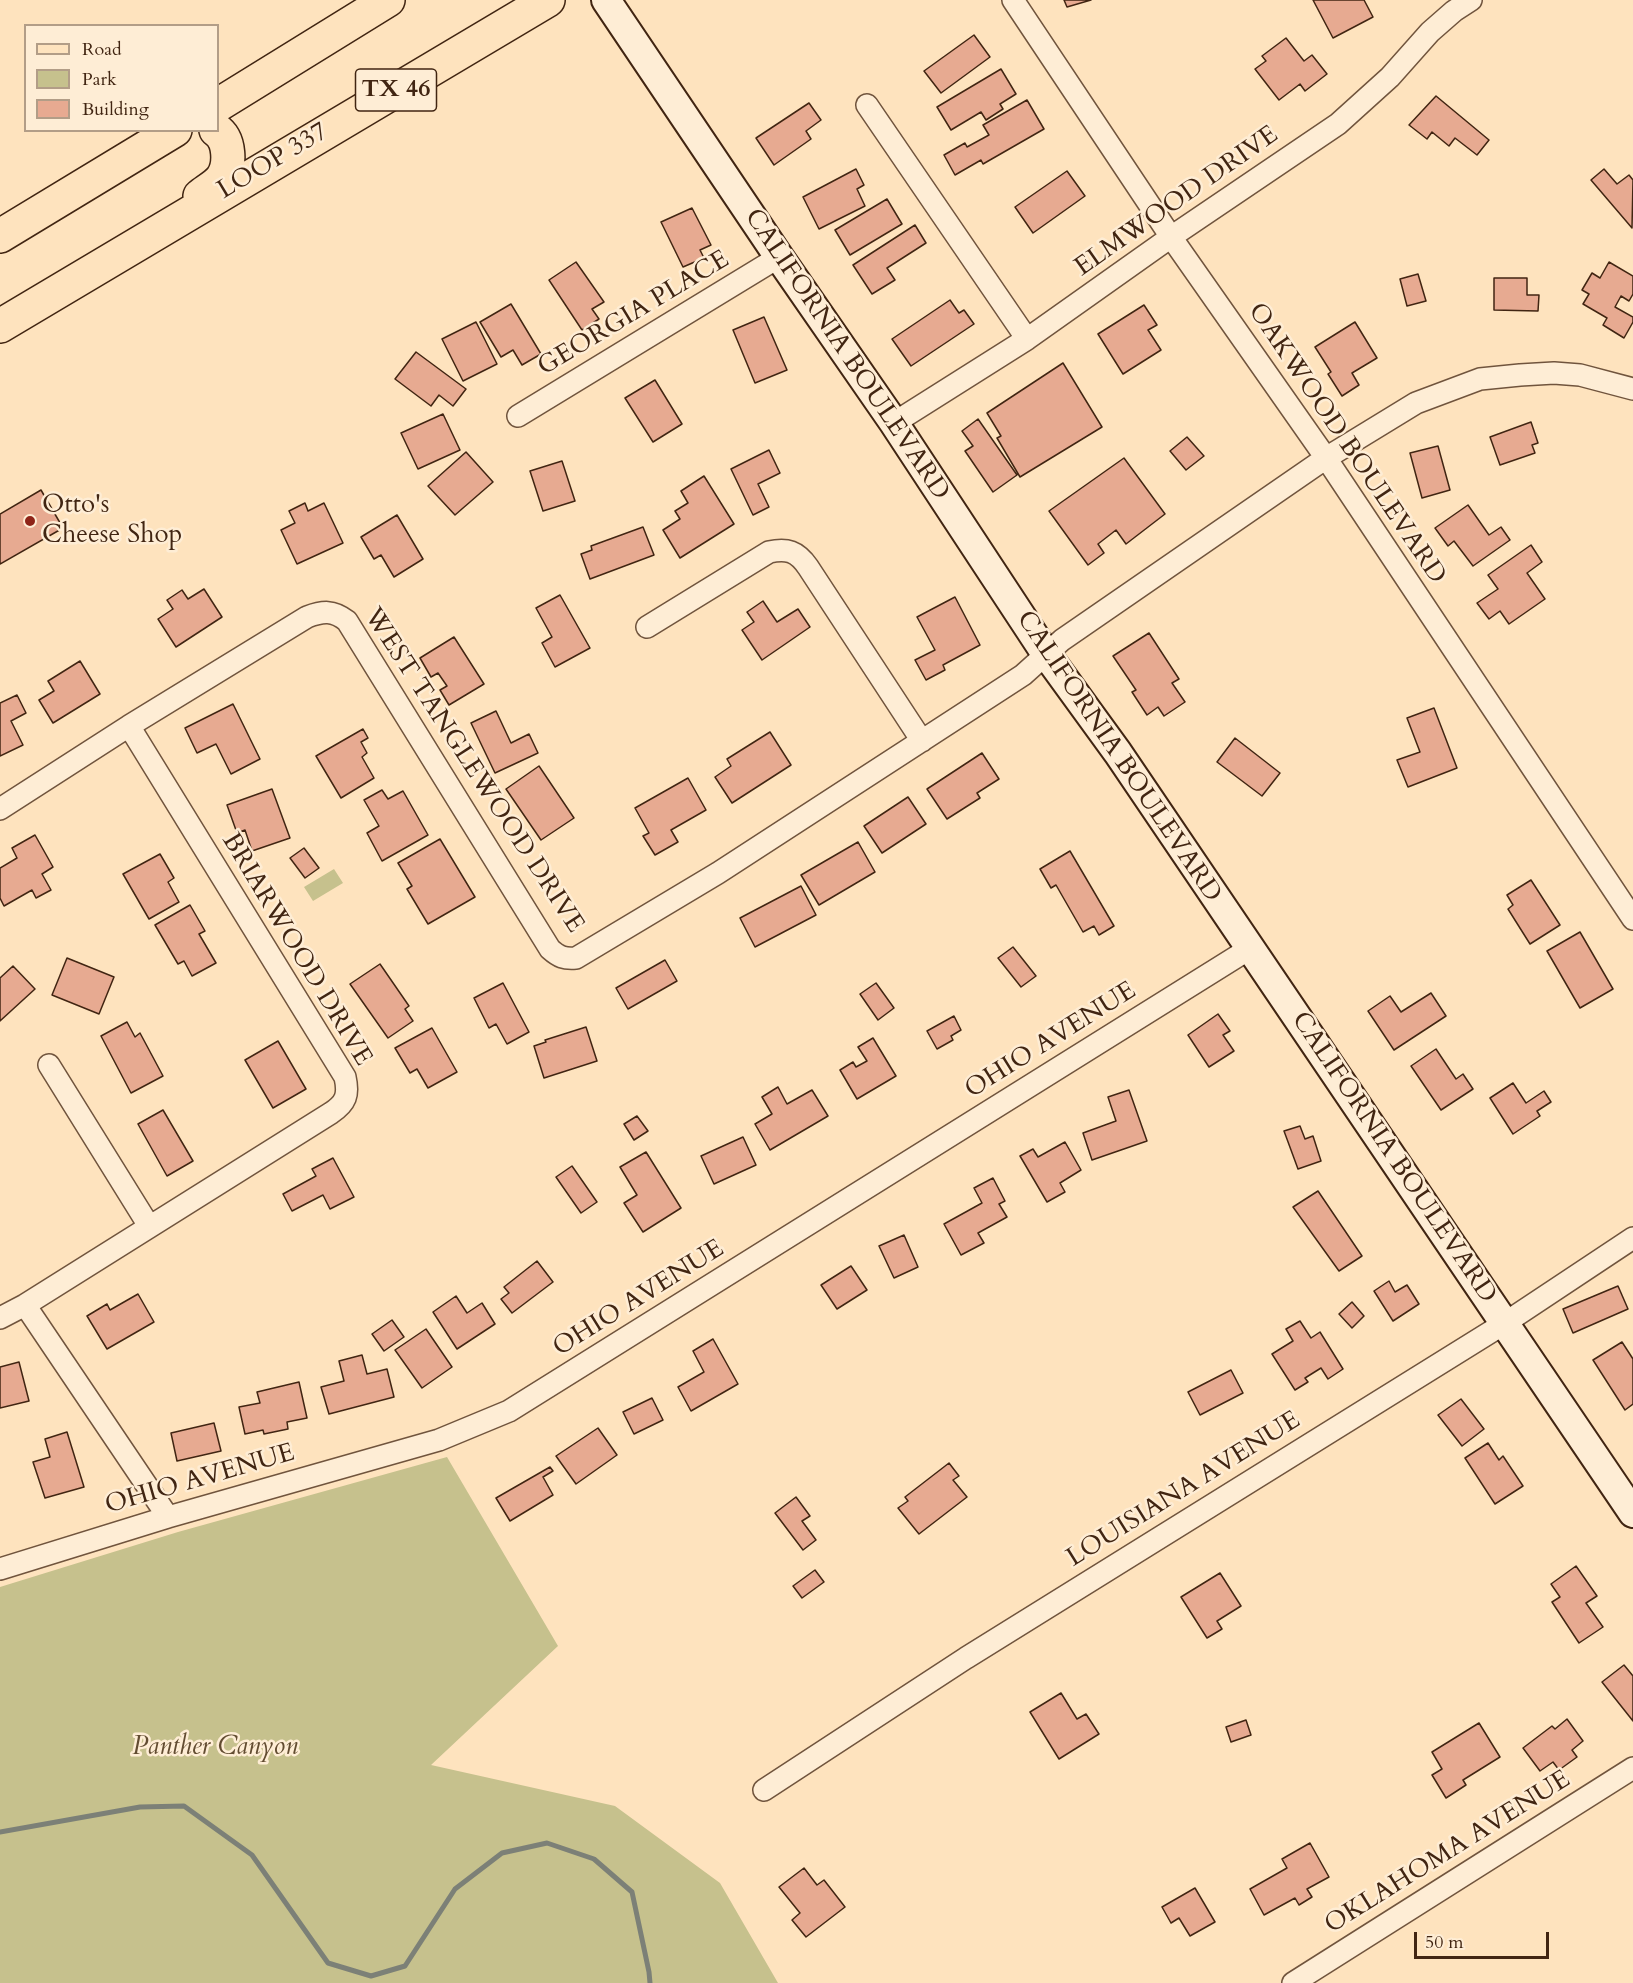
<!DOCTYPE html>
<html>
<head>
<meta charset="utf-8">
<style>
  body { margin:0 }
  #map { position:relative; width:1633px; height:1983px; overflow:hidden; background:#fee3be; font-family:Cardo,serif }
  canvas { display:block }
  .legend { position:absolute; left:24px; top:24px; width:195px; height:108px; box-sizing:border-box; background:#feedd5; border:2px solid #b29d87; margin:0; padding:8px 10px; list-style:none; font-size:18px; color:#412512 }
  .legend li { display:flex; align-items:center; gap:12px; height:30px }
  .legend b { width:30px; border:2px solid #b29d87 }
  .scale { position:absolute; left:1414px; top:1932px; width:135px; height:27px; box-sizing:border-box; border:3px solid #412512; border-top:0; padding-left:8px; font-size:18px; line-height:21px; white-space:nowrap; color:#412512; -webkit-text-stroke:4px #feedd5; paint-order:stroke }
</style>
</head>
<body>
<div id="map">
<canvas width="1633" height="1983"></canvas>
<ul class="legend">
<li><b style="height:8px;background:#fee3be"></b>Road</li>
<li><b style="height:16px;background:#c6c18d"></b>Park</li>
<li><b style="height:16px;background:#e7aa91"></b>Building</li>
</ul>
<div class="scale">50 m</div>
</div>
<script>
const context = document.querySelector('canvas').getContext('2d');
context.lineJoin = 'round';
function paint(path, color) {
  context.fillStyle = color;
  context.fill(path, 'evenodd');
}
function stroke(path, color, width, dash) {
  context.strokeStyle = color;
  context.lineWidth = width;
  context.lineCap = dash ? 'butt' : 'round';
  context.setLineDash(dash || []);
  context.stroke(path);
}
function label(font, color, halo, rows, align = 'center') {
  context.font = font + ' Cardo,serif';
  context.lineWidth = 5;
  context.setLineDash([]);
  context.textBaseline = 'middle';
  context.strokeStyle = halo;
  context.fillStyle = color;
  for (const [text, x, y, turn = 0] of rows) {
    context.save();
    context.translate(x, y);
    context.rotate((+turn || 0) * Math.PI / 180);
    context.textAlign = isNaN(turn) ? turn : align;
    if (halo) context.strokeText(text, 0, 0);
    context.fillText(text, 0, 0);
    context.restore();
  }
}
const green = new Path2D(`
  M334 869 343 883 313 901 304 887Z
  M447 1457 558 1646 431 1765 615 1806 720 1883 778 1983H0V1587L178 1532Z`);
const stream = new Path2D(`
  M0 1832 140 1807 184 1806 252 1855 328 1963 371 1976 405 1966 455 1889 502 1853 547 1843 594 1859 632 1892 649 1972 650 1983`);
const building = new Path2D(`
  M1064 0H1091L1067 7Z
  M1313 0H1364L1373 17 1333 38Z
  M974 35 990 57 941 93 924 71Z
  M1286 38 1304 61 1312 55 1327 74 1305 91 1300 84 1279 100 1255 69 1266 61 1262 56Z
  M1001 69 1016 94 1000 104 1003 109 986 120 981 112 951 130 937 107Z
  M1436 96 1489 140 1477 155 1455 138 1449 146 1432 132 1427 139 1409 125Z
  M1027 100 1044 129 983 164 981 160 955 175 944 155 965 143 967 147 989 135 983 125Z
  M809 103 821 120 806 131 811 139 774 165 756 138Z
  M856 169 864 185 857 189 865 206 819 229 803 197Z
  M1604 169 1617 184 1629 175 1633 180 1632 228 1591 180Z
  M1067 171 1085 196 1033 233 1015 207Z
  M887 199 902 224 850 255 835 230Z
  M692 208 711 245 700 250 704 258 683 267 661 222Z
  M915 225 926 243 887 268 895 280 872 294 853 265Z
  M576 262 604 302 592 309 599 319 582 330 549 280Z
  M1609 262 1633 276V294L1629 301 1621 296 1615 307 1633 317V322L1624 338 1603 325 1607 318 1583 304 1589 294 1582 290 1592 273 1600 278Z
  M1418 274 1426 301 1407 306 1400 279Z
  M1494 278H1527V295H1539L1538 311 1494 310Z
  M950 300 959 313 964 310 974 324 911 366 892 339Z
  M511 304 541 354 522 365 513 350 501 357 480 322Z
  M1144 305 1157 325 1148 330 1161 350 1123 374 1098 334Z
  M764 317 787 370 755 383 733 330Z
  M476 322 497 364 463 381 442 339Z
  M1355 322 1377 358 1352 373 1359 385 1342 396 1328 374 1331 372 1315 347Z
  M416 352 466 389 453 406 439 395 431 406 395 379Z
  M1063 363 1102 427 1020 477 997 438 1001 436 987 413Z
  M655 380 682 424 653 442 625 398Z
  M443 414 460 450 418 469 401 433Z
  M978 419 1017 475 993 492 965 451 973 446 962 431Z
  M1531 422 1538 443 1532 445 1535 453 1500 465 1490 437Z
  M1187 437 1204 456 1186 470 1170 451Z
  M1438 446 1450 490 1422 498 1410 453Z
  M769 450 780 473 758 484 769 507 753 515 731 469Z
  M466 452 493 482 455 515 428 486Z
  M1124 458 1165 514 1126 544 1116 530 1098 544 1104 553 1088 565 1049 511Z
  M562 461 575 501 543 511 530 471Z
  M704 476 734 524 680 558 663 530 680 519 675 511 688 503 681 491Z
  M41 490 63 528 0 564V514Z
  M305 503 308 511 324 503 343 543 297 564 281 530 295 523 289 511Z
  M1468 505 1489 535 1501 527 1510 540 1473 566 1454 541 1448 546 1435 528Z
  M397 515 423 559 394 577 381 555 374 559 361 537Z
  M643 527 654 555 590 579 581 554 592 550 591 546Z
  M1531 545 1542 562 1527 573 1545 599 1509 624 1500 611 1489 619 1477 603 1498 589 1488 575Z
  M204 589 222 617 176 647 158 619 173 609 167 600 182 590 188 599Z
  M560 595 590 648 555 667 542 643 552 637 536 608Z
  M955 597 980 645 943 665 945 670 926 680 915 660 935 650 917 617Z
  M763 601 777 622 798 609 810 627 762 660 742 630 754 622 747 612Z
  M1149 633 1179 679 1172 683 1185 702 1164 716 1158 707 1147 715 1132 692 1136 690 1113 656Z
  M454 637 484 684 449 705 440 690 447 686 438 673 431 677 420 658Z
  M80 661 100 694 53 723 39 700 54 691 48 681Z
  M17 695 26 713 11 721 23 745 0 756V703Z
  M233 704 260 759 231 774 216 744 197 753 185 728Z
  M1434 708 1457 768 1408 787 1397 760 1420 752 1407 718Z
  M496 711 511 743 529 734 538 753 495 773 471 723Z
  M363 729 368 738 361 742 367 753 362 757 374 778 341 798 316 756Z
  M770 732 791 765 732 803 715 777 731 766 727 759Z
  M1235 738 1280 773 1262 796 1217 762Z
  M982 753 999 779 977 793 980 798 947 819 927 789Z
  M539 766 574 818 541 840 506 789Z
  M688 778 706 810 671 830 678 842 655 855 643 836 649 833 635 808Z
  M272 789 290 838 252 851 245 830 237 833 227 805Z
  M382 790 388 799 403 791 428 835 382 861 367 833 379 826 364 800Z
  M908 797 926 824 882 853 864 826Z
  M35 835 53 867 42 874 51 890 36 898 32 890 4 906 0 898V868L17 858 12 848Z
  M440 839 475 897 428 924 407 889 412 886 398 863Z
  M858 842 875 872 819 905 801 875Z
  M304 848 319 868 305 878 290 858Z
  M1070 851 1114 926 1099 935 1094 926 1083 932 1056 885 1051 888 1040 869Z
  M160 854 174 878 168 882 179 902 149 919 123 874Z
  M1531 880 1560 925 1530 944 1508 909 1513 905 1507 895Z
  M801 886 816 915 755 947 740 918Z
  M190 905 205 931 199 934 216 963 192 976 184 961 178 964 155 925Z
  M1580 932 1613 989 1580 1008 1547 951Z
  M1013 947 1036 976 1021 987 998 958Z
  M67 958 114 977 99 1014 52 995Z
  M665 960 677 981 628 1009 616 988Z
  M380 964 409 1006 405 1009 413 1021 388 1038 350 984Z
  M13 966 35 989 0 1021V978Z
  M503 983 529 1032 507 1044 496 1024 489 1028 474 998Z
  M876 983 894 1008 878 1020 860 994Z
  M1431 993 1446 1016 1394 1050 1368 1011 1390 996 1401 1012Z
  M1218 1014 1230 1031 1223 1035 1234 1051 1209 1067 1188 1035Z
  M954 1016 961 1030 951 1036 953 1040 937 1049 927 1031Z
  M127 1022 135 1037 140 1033 163 1076 131 1093 101 1036Z
  M586 1027 597 1061 544 1078 534 1046 546 1042 545 1040Z
  M432 1028 457 1072 428 1088 417 1069 410 1073 395 1048Z
  M873 1038 896 1076 857 1099 840 1070 853 1062 856 1067 867 1061 858 1047Z
  M278 1041 306 1089 273 1108 245 1060Z
  M1436 1049 1456 1079 1463 1074 1473 1089 1441 1110 1411 1066Z
  M1513 1083 1526 1103 1544 1091 1551 1102 1537 1111 1540 1116 1513 1134 1490 1098Z
  M778 1087 787 1104 812 1090 828 1116 770 1150 755 1124 772 1114 762 1097Z
  M1129 1090 1147 1141 1092 1160 1083 1133 1116 1121 1108 1097Z
  M163 1110 193 1161 167 1176 138 1124Z
  M637 1116 648 1131 634 1140 624 1124Z
  M1300 1126 1305 1139 1313 1136 1321 1161 1298 1169 1284 1131Z
  M743 1137 756 1165 714 1184 701 1156Z
  M1065 1142 1081 1170 1060 1183 1065 1192 1047 1202 1020 1156 1033 1149 1038 1157Z
  M646 1152 681 1208 643 1232 624 1203 637 1195 620 1167Z
  M333 1158 354 1197 330 1209 323 1195 292 1211 283 1194 316 1176 312 1169Z
  M572 1166 597 1202 581 1213 556 1177Z
  M993 1178 1005 1201 999 1204 1007 1217 978 1233 984 1243 961 1255 944 1224 982 1203 974 1188Z
  M1318 1191 1362 1256 1339 1271 1293 1207Z
  M904 1235 918 1267 894 1278 879 1246Z
  M537 1261 553 1282 512 1313 501 1299 509 1293 504 1287Z
  M851 1266 867 1290 837 1309 821 1285Z
  M1389 1281 1395 1292 1407 1285 1419 1304 1393 1321 1374 1291Z
  M1618 1286 1628 1309 1573 1333 1563 1309Z
  M138 1294 154 1322 107 1349 87 1316 107 1304 110 1310Z
  M456 1296 467 1313 482 1303 495 1324 457 1349 433 1312Z
  M1352 1302 1364 1316 1352 1328 1339 1314Z
  M392 1320 404 1337 384 1351 372 1334Z
  M1300 1321 1311 1338 1320 1332 1343 1369 1328 1379 1321 1368 1305 1378 1308 1382 1295 1390 1272 1354 1293 1341 1286 1329Z
  M426 1329 452 1367 422 1388 395 1350Z
  M713 1339 738 1384 691 1411 678 1387 704 1372 693 1351Z
  M1622 1342 1633 1359V1404L1625 1410 1593 1360Z
  M362 1355 367 1374 387 1369 394 1397 329 1414 321 1387 344 1381 339 1361Z
  M19 1362 29 1401 0 1408V1367Z
  M1231 1370 1243 1393 1200 1415 1188 1392Z
  M299 1382 307 1418 287 1422 288 1429 264 1434 263 1430 245 1434 239 1407 260 1403 257 1392Z
  M652 1398 663 1420 634 1434 623 1412Z
  M1461 1399 1484 1429 1462 1446 1438 1415Z
  M214 1423 221 1451 177 1461 171 1433Z
  M598 1428 617 1455 576 1484 556 1456Z
  M67 1432 84 1487 45 1498 33 1462 50 1457 45 1439Z
  M1488 1443 1499 1460 1503 1456 1523 1486 1495 1504 1465 1458Z
  M949 1463 959 1476 953 1480 967 1497 919 1534 898 1508 908 1501 905 1497Z
  M550 1467 553 1471 543 1477 553 1495 510 1521 496 1498Z
  M796 1497 810 1516 802 1521 816 1540 803 1550 775 1513Z
  M1576 1566 1597 1596 1586 1603 1603 1627 1579 1643 1552 1602 1560 1597 1551 1584Z
  M815 1570 824 1582 802 1598 793 1586Z
  M1220 1573 1241 1606 1217 1621 1222 1629 1207 1638 1181 1597Z
  M1624 1665 1633 1676V1721L1602 1682Z
  M1061 1693 1077 1719 1086 1714 1099 1734 1059 1759 1030 1712Z
  M1567 1719 1583 1741 1572 1750 1577 1757 1559 1770 1553 1762 1540 1771 1523 1748 1552 1726 1555 1729Z
  M1246 1720 1251 1735 1231 1742 1226 1727Z
  M1479 1723 1500 1757 1463 1780 1466 1785 1446 1798 1432 1775 1442 1769 1432 1752Z
  M1310 1843 1329 1877 1307 1889 1312 1897 1299 1905 1295 1898 1264 1915 1250 1889 1287 1868 1282 1859Z
  M804 1868 817 1885 824 1880 845 1907 806 1937 792 1920 800 1913 779 1887Z
  M1195 1888 1215 1922 1190 1936 1179 1918 1171 1923 1162 1907Z`);
const street = new Path2D(`
  M1013 0 1171 237 1326 458 1633 919
  M867 105 1027 339
  M518 416 779 257
  M894 423 1027 339 1171 237 1338 124 1390 77 1430 32 1454 11 1471 0
  M647 627 769 552C787 548 797 551 808 567L922 741
  M0 809 129 726 307 617C323 611 333 610 347 621L550 949C559 957 564 959 576 958L718 873 1023 675 1062 640 1326 458 1416 403 1480 379 1520 375 1554 373 1580 375 1633 389
  M49 1065 149 1226
  M25 1305 168 1517
  M0 1318 25 1305 331 1113C346 1103 349 1095 345 1077L129 726
  M0 1569 168 1517 439 1440 509 1411 1249 949
  M764 1790 966 1658 1505 1323 1633 1238
  M1293 1983 1633 1768`);
const secondary = new Path2D(`
  M606 0 779 257 894 423 1046 654 1118 753 1633 1513`);
const primary = new Path2D(`
  M218 105 388 0
  M200 196C206 191 217 185 222 178 231 165 230 139 216 130
  M0 236 175 130
  M0 326 548 0`);
const markers = [
  [30,521,6,"#8f2418"]
];
const shields = [
  [396,90,81]
];
const shieldNames = [
  ["TX 46",396,90]
];
const streetNames = [
  ["LOOP 337",273,162,-31],
  ["ELMWOOD DRIVE",1177,202,-35],
  ["GEORGIA PLACE",634,314,-31],
  ["CALIFORNIA BOULEVARD",846,355,56],
  ["OAKWOOD BOULEVARD",1346,444,56],
  ["CALIFORNIA BOULEVARD",1118,757,56],
  ["WEST TANGLEWOOD DRIVE",473,771,57],
  ["BRIARWOOD DRIVE",296,950,59],
  ["OHIO AVENUE",1051,1041,-32],
  ["CALIFORNIA BOULEVARD",1393,1158,56],
  ["OHIO AVENUE",639,1299,-32],
  ["OHIO AVENUE",200,1480,-16],
  ["LOUISIANA AVENUE",1184,1490,-32],
  ["OKLAHOMA AVENUE",1448,1853,-32]
];
const poiNames = [
  ["Otto's",42,506],
  ["Cheese Shop",42,536]
];
const parkNames = [
  ["Panther Canyon",215,1748]
];
paint(green, '#c6c18d');
stroke(stream, '#7c8077', 5);
paint(building, '#e7aa91');
stroke(building, '#412512', 1.5);
stroke(street, '#70543d', 24);
stroke(secondary, '#412512', 32);
stroke(primary, '#412512', 36);
stroke(street, '#feedd5', 21);
stroke(secondary, '#feedd5', 28);
stroke(primary, '#fee3be', 33);
for (const [x, y, r, color] of markers) {
  const dot = new Path2D();
  dot.arc(x, y, r, 0, 2 * Math.PI);
  context.fillStyle = color;
  context.fill(dot);
  stroke(dot, '#feedd5', 2);
}
for (const [x, y, w] of shields) {
  const box = new Path2D();
  box.roundRect(x - w / 2, y - 21, w, 42, 4.5);
  context.fillStyle = '#feedd5';
  context.fill(box);
  stroke(box, '#412512', 1.5);
}
label('bold 24px', '#412512', null, shieldNames);
label('26px', '#412512', '#feedd5', streetNames);
label('26px', '#412512', '#feedd5', poiNames, 'left');
label('italic 26px', '#624c31', '#feedd5', parkNames);
</script>
</body>
</html>
